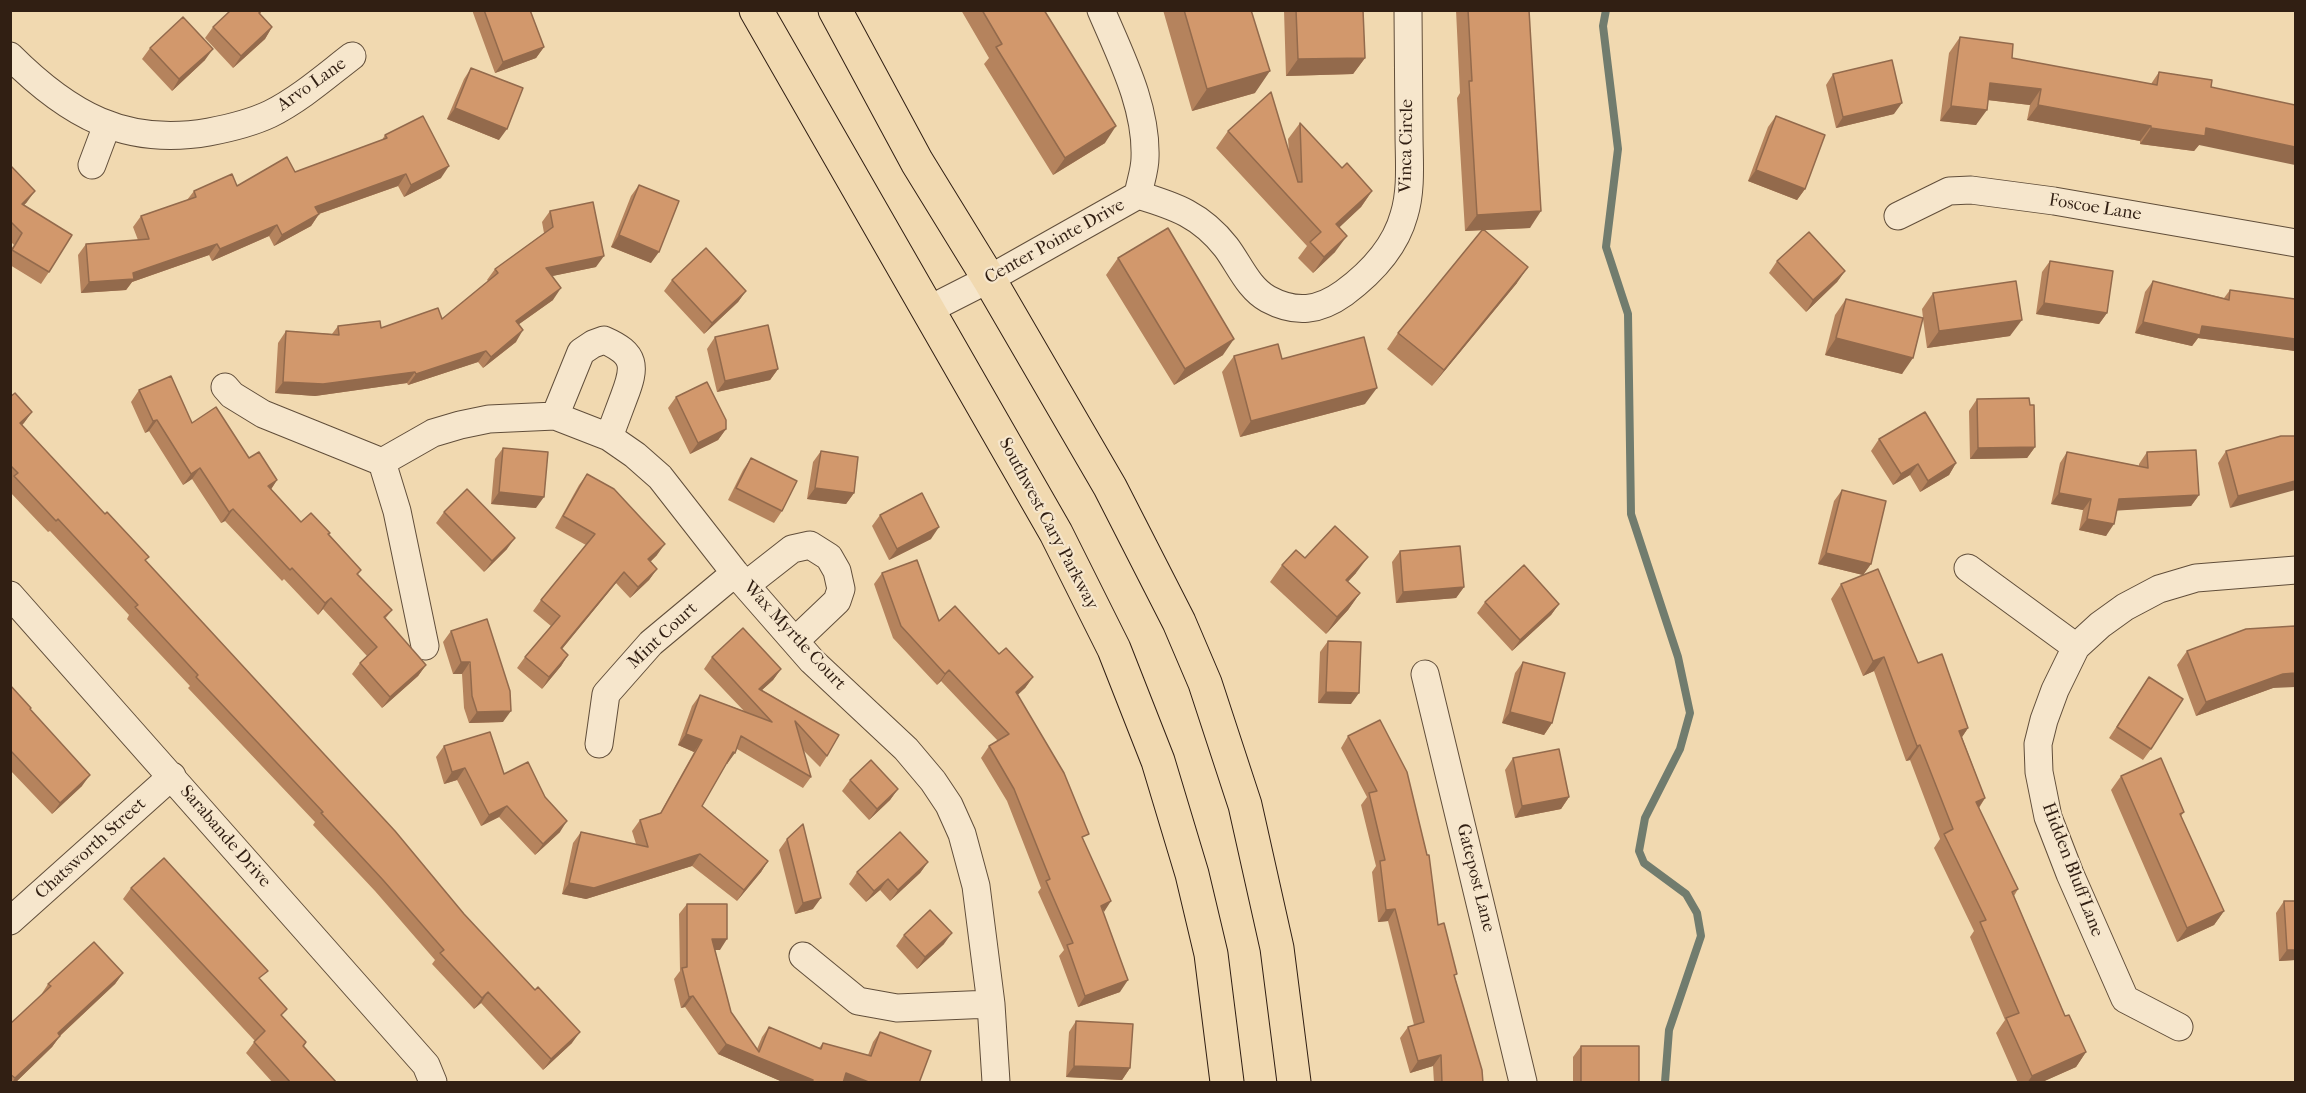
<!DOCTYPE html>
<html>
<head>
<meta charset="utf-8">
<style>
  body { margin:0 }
  #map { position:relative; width:2306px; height:1093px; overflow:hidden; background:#f1d9b0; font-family:"IM FELL French Canon",serif }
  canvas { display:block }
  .frame { position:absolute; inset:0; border:12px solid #311f13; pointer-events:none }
</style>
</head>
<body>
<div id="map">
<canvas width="2306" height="1093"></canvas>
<div class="frame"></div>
</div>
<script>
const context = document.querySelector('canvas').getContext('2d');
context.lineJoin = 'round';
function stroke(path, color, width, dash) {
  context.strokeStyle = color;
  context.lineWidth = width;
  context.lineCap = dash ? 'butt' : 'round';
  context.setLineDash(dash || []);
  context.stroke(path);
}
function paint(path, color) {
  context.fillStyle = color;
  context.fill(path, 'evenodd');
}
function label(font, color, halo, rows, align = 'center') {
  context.font = font + ' "IM FELL French Canon",serif';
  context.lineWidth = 4.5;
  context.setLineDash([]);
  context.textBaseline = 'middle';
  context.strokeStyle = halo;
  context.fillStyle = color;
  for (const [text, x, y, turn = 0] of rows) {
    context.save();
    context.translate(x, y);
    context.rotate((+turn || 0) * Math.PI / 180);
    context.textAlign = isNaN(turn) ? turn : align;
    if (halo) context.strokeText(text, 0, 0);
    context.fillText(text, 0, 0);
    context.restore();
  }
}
const stream = new Path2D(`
  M1606 10 1603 26 1618 149 1606 247 1628 314 1631 514 1678 657 1690 713 1680 749 1645 818 1639 851 1644 863 1686 894 1697 913 1701 936 1669 1030 1665 1082`);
const minor = new Path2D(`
  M10 56C68 114 125 147 209 132 230 128 251 123 270 114 300 99 326 76 352 56
  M92 165 107 125
  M1138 195C1175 206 1201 215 1226 247 1239 264 1248 288 1268 299 1296 314 1319 311 1344 293 1371 273 1395 248 1404 215 1412 189 1409 160 1409 133 1409 92 1408 51 1408 10
  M1898 216 1949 191 1971 190 2054 201 2296 243
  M928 310 989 279 1138 195C1140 183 1145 170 1145 158 1147 107 1121 57 1101 10
  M225 387 232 395 263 414 382 462
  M555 416 581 352 593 344 604 340C636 354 636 366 624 397 619 410 614 424 609 437
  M382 462 433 433 460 425 489 419 555 416 609 437 635 455 660 477 735 573 812 661 906 749 933 781 949 805 962 834 976 886 991 1004 996 1082
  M382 462 397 511 425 646
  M1968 568 2076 647
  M746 585 792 549 810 545 829 557 837 571 841 589 837 601 795 641
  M10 595 426 1065 433 1082
  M1425 674 1523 1082
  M599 744 606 694 651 643 735 573
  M10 921 172 776
  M803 956 858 1001 897 1008 991 1004
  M2179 1027 2125 999 2070 874 2048 817 2039 772 2038 744 2044 720 2055 690 2076 647 2100 625 2125 607 2159 589 2196 578 2296 570`);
const major = new Path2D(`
  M756 10 1056 533 1114 649 1158 761 1192 874 1211 954 1227 1082
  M835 10 917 162 989 279 1110 487 1179 622 1205 683 1245 805 1277 948 1294 1082`);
const wall = new Path2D(`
  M262 10 260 14 272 27 265 39 233 68 205 38 213 27Z
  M472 10H530L544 47 536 58 495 73Z
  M961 10H1044L1105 143 1053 175 984 64 989 58Z
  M1163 10H1251L1255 93 1192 111Z
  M1284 10H1363L1365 58 1353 74 1286 76Z
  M1456 10H1529L1530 228 1484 230 1517 283 1432 386 1387 349 1398 333 1482 230 1465 231 1457 98 1460 93Z
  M1960 37 2012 58 2151 84 2159 72 2199 145 2194 151 2140 144V141L2027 120 2030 105 1988 100 1976 125 1940 121 1949 53Z
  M150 48 205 60 172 91 142 59Z
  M471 68 499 140 447 119 464 79Z
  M1833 74 1894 114 1836 128 1826 85Z
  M1776 116 1805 189 1797 200 1748 181 1768 127Z
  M1300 123 1342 168 1372 191 1361 207 1339 227 1335 252 1313 273 1298 258 1307 246 1216 148 1228 131 1289 152 1288 139Z
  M385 135 441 178 404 197 398 186 319 214 311 226 274 246 269 236 212 261 209 255 132 282 126 290 81 293 78 255 86 244 138 240 133 227 141 216 187 200 194 191 237 186 295 172 382 140Z
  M10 165 27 202 24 205 49 272 41 284 10 265V250L14 245 10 241Z
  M639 185 651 263 611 247 631 196Z
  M550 211 596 267 552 276 553 300 519 324 516 342 483 368 478 362 408 385 407 383 315 396 275 393 278 343 286 331 332 334 338 326 381 328 442 319 488 281 487 280 495 269 544 233 542 222Z
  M1118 258 1223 355 1174 385 1106 275Z
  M1777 261 1845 271 1837 282 1806 312 1769 273Z
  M2050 261 2107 313 2099 324 2036 314 2042 272Z
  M672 280 746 291 738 302 704 334 664 291Z
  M2153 281 2224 298 2230 290 2295 351 2198 338 2192 346 2135 333 2145 292Z
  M1933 293 2010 336 1927 348 1923 319 1902 374 1825 355 1835 315 1846 299 1923 318 1922 309Z
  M715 337 778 369 770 380 717 392 707 349Z
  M1234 356 1282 359 1365 404 1240 437 1222 372Z
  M139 390 249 458 277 480 271 489 301 522 329 534 361 570 358 574 392 610 385 619 426 665 418 676 382 708 352 674 360 663 367 656 323 609 318 615 284 579 282 581 225 521 221 523 192 479 183 485 149 431 145 433 131 402Z
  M10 397 32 412 22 425 146 561 572 1043 543 1070 481 1003 474 1009 432 964 435 960 375 891 313 825 315 822 188 688 190 686 127 619 129 615 50 531 48 532 10 492Z
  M676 397 726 429 718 440 690 454 668 408Z
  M1977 399 2035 447 2027 458 1970 459 1969 411Z
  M2295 436 2230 508 2218 463 2226 451Z
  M1879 439 1956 463 1949 475 1920 492 1910 475 1893 485 1871 451Z
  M503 448 536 508 491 504 495 459Z
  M821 451 854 493 846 504 807 499 813 462Z
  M2067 452 2139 466V464L2147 452 2199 495 2191 506 2117 510 2106 536 2079 530 2083 510 2051 504 2060 463Z
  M751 458 782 511 774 523 728 500 743 470Z
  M587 474 657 555 650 562 657 569 649 580 630 598 616 583 562 649 568 655 561 666 542 689 517 668 525 657 551 626 533 611 541 600 586 545 555 528 579 485Z
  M1842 490 1871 564 1863 575 1818 564 1834 501Z
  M444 512 507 549 484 572 436 523Z
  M880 515 931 539 889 560 872 526Z
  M1400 551 1464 587 1456 598 1396 603 1392 562Z
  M1305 558 1356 573 1348 582 1360 593 1348 610 1326 634 1270 582 1282 565Z
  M882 573 939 621 999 654 1033 677 1025 688 1017 695 1084 841 1103 912 1120 992 1078 1007 1059 956 1064 950 1038 892 1041 888 1007 801 981 758 989 746 998 741 941 681 937 685 893 638 874 584Z
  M1841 584 1918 663 1968 728 1962 737 1985 798 1979 808 2018 889 2014 896 2065 1016 2086 1052 2076 1067 2040 1083H2018L1996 1033 2005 1020 1970 937 1974 931 1934 848 1940 839 1910 760 1906 761 1874 671 1863 676 1831 599Z
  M1485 602 1559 604 1551 615 1512 651 1477 613Z
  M451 631 503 722 469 723 464 708 462 674H453L443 642Z
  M1328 641 1351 704 1318 703 1320 652Z
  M2187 651 2273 688 2196 716 2177 665Z
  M712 657 781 669 773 680 762 690 839 735 827 756 820 767 803 750 811 777 803 788 737 749 727 764H726L702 806 768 861 761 872 737 901 692 866 586 899 562 894 573 843 581 832 636 844 632 831 640 820 660 813 694 752 678 745 692 706 700 695 744 711 704 669Z
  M1523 662 1552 723 1544 735 1502 723 1515 673Z
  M2149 677 2151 749 2143 760 2109 738Z
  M10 685 31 708 30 710 82 786 52 814 10 770Z
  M1380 720 1438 925 1455 977 1483 1083H1434L1433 1066 1410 1073 1400 1038 1408 1027 1414 1025 1388 921 1378 922 1372 872 1376 866 1361 805 1367 797 1341 748 1348 736Z
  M444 746 504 774 560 832 535 855 499 817 481 826 457 780 444 784 436 757Z
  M1513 758 1569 797 1561 809 1515 818 1505 770Z
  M2121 776 2184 812 2181 816 2224 911 2214 925 2177 942 2111 790Z
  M850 780 898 789 890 800 869 820 842 791Z
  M787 839 813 909 795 914 779 850Z
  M928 862 920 873 890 901 880 890 866 902 849 884 857 872Z
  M131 888 261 980 282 1016 306 1042 304 1046 337 1083H273L246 1053 255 1041 123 899Z
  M2284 901H2295V960L2279 961 2276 913Z
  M687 904 720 950H715L731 1012 757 1049 762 1037 769 1027 819 1048 823 1043 868 1055 873 1042 880 1032 919 1083H785L718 1054 685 1007 681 1008 674 979 680 971 679 914Z
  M904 935 944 944 917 969 896 946Z
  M123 973 115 984 60 1036 52 1047 15 1083H10V1024L41 996V995L48 984Z
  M1076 1021 1130 1068 1122 1080 1066 1077 1069 1032Z
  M1581 1046 1639 1083H1573V1057Z`);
const shadedWall = new Path2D(`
  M272 27 265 39 233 68 241 56Z
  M544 47 536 58 495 73 503 62Z
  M213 49 205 60 172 91 179 79Z
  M1365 58 1353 74 1286 76 1298 59Z
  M1270 71 1255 93 1192 111 1207 89Z
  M1990 83 2041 89 2030 105 1979 99Z
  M1902 103 1894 114 1836 128 1843 117Z
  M2038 105 2151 126 2140 141 2027 120Z
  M1951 106 1987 110 1976 125 1940 121Z
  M455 108 507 129 499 140 447 119Z
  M1116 126 1105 143 1053 175 1065 158Z
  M2151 128H2206L2295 147V165L2199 145 2194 151 2140 144Z
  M449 166 441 178 404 197 411 185Z
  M1756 170 1805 189 1797 200 1748 181Z
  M406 174 398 186 307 218 315 207Z
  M35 191 27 202 14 215 22 204Z
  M1372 191 1361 207 1325 241 1336 224Z
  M1541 211 1530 228 1465 231 1477 215Z
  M319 214 311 226 274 246 282 235Z
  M277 225 269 236 212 261 220 249Z
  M619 235 659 252 651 263 611 247Z
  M1347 236 1335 252 1313 273 1324 257Z
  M217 244 209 255 132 282 126 290 81 293 89 282 133 273Z
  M604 256 596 267 538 279 546 268Z
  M1528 267 1517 283 1432 386 1444 370Z
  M1845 271 1837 282 1806 312 1813 300Z
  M561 288 553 300 508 332 516 321Z
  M746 291 738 302 704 334 712 323Z
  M2044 303 2107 313 2099 324 2036 314Z
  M2022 320 2010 336 1927 348 1939 331Z
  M2143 322 2202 326 2295 339V351L2198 338 2192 346 2135 333Z
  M523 330 516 342 483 368 491 357Z
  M1836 338 1913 358 1902 374 1825 355Z
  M1234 339 1223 355 1174 385 1185 369Z
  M486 351 478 362 408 385 416 374Z
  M778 369 770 380 717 392 725 381Z
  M415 372 407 383 315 396 275 393 283 382Z
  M1377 388 1365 404 1240 437 1251 421Z
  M32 412 24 423 13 434 20 423Z
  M157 420 149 431 145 433 153 421Z
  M726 429 718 440 690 454 698 443Z
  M2035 447 2027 458 1970 459 1978 448Z
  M1956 463 1949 475 1920 492 1928 481Z
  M1918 464 1910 475 1893 485 1901 474Z
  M200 468 192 479 183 485 191 474Z
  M277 480 270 491 268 486Z
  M2295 481V490L2230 508 2238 496Z
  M815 488 854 493 846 504 807 499Z
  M499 492 544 497 536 508 491 504Z
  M2059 493 2091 499 2083 510 2051 504Z
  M2199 495 2191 506 2111 511 2119 499Z
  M233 509 225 521 221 523 229 512Z
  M2087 519 2114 524 2106 536 2079 530Z
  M939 527 931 539 889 560 897 549Z
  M515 538 507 549 484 572 492 561Z
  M665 544 657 555 641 571 648 559Z
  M1826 553 1871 564 1863 575 1818 564Z
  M1368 557 1356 573 1334 596 1346 580Z
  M657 569 649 580 630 598 638 587Z
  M624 572 616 583 553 660 561 648Z
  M1464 587 1456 598 1396 603 1403 592Z
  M1360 593 1348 610 1326 634 1337 617Z
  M331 598 323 609 318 615 325 603Z
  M1559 604 1551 615 1512 651 1520 640Z
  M568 655 561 666 542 689 549 677Z
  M1884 657 1874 671 1863 676 1873 661Z
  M461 662H470L462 674H453Z
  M426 665 418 676 382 708 390 697Z
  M781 669 773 680 751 700 759 689Z
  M949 670 941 681 937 685 945 674Z
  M2295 673V687L2273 688 2196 716 2206 702 2283 674Z
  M1033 677 1025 688 1008 704 1016 692Z
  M1326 692 1359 693 1351 704 1318 703Z
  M511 711 503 722 469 723 477 712Z
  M1510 712 1552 723 1544 735 1502 723Z
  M1968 728 1958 743 1959 731Z
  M686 734 702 740 694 752 678 745Z
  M1920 745 1910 760 1906 761 1917 746Z
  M733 752 735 753 727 764 725 763Z
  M465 768 457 780 444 784 452 772Z
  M90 775 82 786 52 814 60 803Z
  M898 789 890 800 869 820 877 809Z
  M1569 797 1561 809 1515 818 1522 806Z
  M1985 798 1975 813 1976 802Z
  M507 806 499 817 481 826 489 815Z
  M567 821 560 832 535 855 543 844Z
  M700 854 692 866 586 899 562 894 569 883Z
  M768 861 761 872 737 901 744 890Z
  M928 862 920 873 890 901 898 890Z
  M888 879 880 890 866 902 874 891Z
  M821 898 813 909 795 914 803 903Z
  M1111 901 1104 912 1101 906Z
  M1395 909 1388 921 1378 922 1386 910Z
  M2224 911 2214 925 2177 942 2187 928Z
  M952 933 944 944 917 969 925 957Z
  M712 939H727L720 950H705Z
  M2287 950H2295V960L2279 961Z
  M123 973 115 984 50 1045 58 1033Z
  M1128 980 1120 992 1078 1007 1085 996Z
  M488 992 481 1003 474 1009 482 998Z
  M693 996 685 1007 681 1008 689 997Z
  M580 1032 572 1043 543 1070 551 1059Z
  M60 1036 52 1047 15 1083H12L15 1078Z
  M726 1044 813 1080 811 1083H785L718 1054Z
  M2086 1052 2076 1067 2040 1083H2027L2032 1076Z
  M1441 1055 1433 1066 1410 1073 1418 1061Z
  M1074 1066 1130 1068 1122 1080 1066 1077Z
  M846 1073 871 1083H839Z`);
const building = new Path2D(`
  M231 10H261L259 13 272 27 241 56 213 27Z
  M484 10H530L544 47 503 62Z
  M982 10H1044L1116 126 1065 158 996 47 1002 44Z
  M1184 10H1251L1270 71 1207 89Z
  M1296 10H1363L1365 58 1298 59Z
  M1468 10H1529L1541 211 1477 215 1469 81H1472Z
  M183 17 213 49 179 79 150 48Z
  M1960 37 2013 44 2012 58 2157 85 2159 72 2212 80 2211 87 2295 105V147L2206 128 2205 136 2151 128V126L2038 105 2041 89 1990 83 1987 110 1951 106Z
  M1892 60 1902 103 1843 117 1833 74Z
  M471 68 523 88 507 129 455 108Z
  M1271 92 1298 182H1302L1300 123 1342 168 1347 163 1372 191 1336 224 1347 236 1324 257 1310 242 1321 232 1228 131Z
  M423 116 449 166 411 185 406 174 315 207 319 214 282 235 277 225 220 249 217 244 133 273 134 279 89 282 86 244 149 239 141 216 196 197 194 191 232 174 237 186 287 157 295 172 387 138 385 135Z
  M1776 116 1825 135 1805 189 1756 170Z
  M10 165 35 191 22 204 72 235 49 272 12 250 22 233 10 221Z
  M639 185 679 201 659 252 619 235Z
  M593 202 604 256 546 268 561 288 516 321 523 330 491 357 486 351 416 374 415 372 323 384 283 382 286 331 339 335 338 326 380 321 381 328 438 308 442 319 498 273 495 269 553 227 550 211Z
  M1168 228 1234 339 1185 369 1118 258Z
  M1483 229 1528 267 1444 370 1398 333Z
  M1809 232 1845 271 1813 300 1777 261Z
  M706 248 746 291 712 323 672 280Z
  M2050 261 2113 271 2107 313 2044 303Z
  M2016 281 2022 320 1939 331 1933 293Z
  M2153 281 2229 300 2230 290 2295 299V339L2202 326 2200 335 2143 322Z
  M1846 299 1923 318 1913 358 1836 338Z
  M768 325 778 369 725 381 715 337Z
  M1364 337 1377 388 1251 421 1234 356 1278 344 1282 359Z
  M171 376 192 423 216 407 249 458 259 452 277 480 268 486 301 522 311 513 330 533 328 534 361 570 357 574 392 610 384 617 426 665 390 697 360 663 377 647 331 598 325 603 292 568 290 570 233 509 229 512 200 468 191 474 157 420 153 421 139 390Z
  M707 382 726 420V429L698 443 676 397Z
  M15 393 32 412 20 423 105 514 107 512 149 557 145 560 395 831 464 914 535 990 538 987 580 1032 551 1059 488 992 482 998 440 953 444 950 383 880 321 813 323 812 196 677 198 675 135 607 138 605 58 519 56 521 14 476 18 473 10 465V397Z
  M2029 398 2030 405H2034L2035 447 1978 448 1977 399Z
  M1925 412 1956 463 1928 481 1918 464 1901 474 1879 439Z
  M2281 436H2295V481L2238 496 2226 451Z
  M503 448 548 452 544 497 499 492Z
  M2196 450 2199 495 2119 499 2114 524 2087 519 2091 499 2059 493 2067 452 2148 468 2147 452Z
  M821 451 858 457 854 493 815 488Z
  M751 458 797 481 782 511 736 488Z
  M587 474 614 489 665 544 648 559 657 569 638 587 624 572 561 648 568 655 549 677 525 657 560 616 541 600 595 534 563 516Z
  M467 489 515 538 492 561 444 512Z
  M1842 490 1886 501 1871 564 1826 553Z
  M922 493 939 527 897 549 880 515Z
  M1335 526 1368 557 1346 580 1360 593 1337 617 1282 565 1296 550 1305 558Z
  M1460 546 1464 587 1403 592 1400 551Z
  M917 560 939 621 955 606 999 654 1006 648 1033 677 1016 692 1064 773 1089 834 1082 837 1111 901 1101 906 1128 980 1085 996 1067 945 1073 943 1046 881 1050 879 1014 789 989 746 1009 734 949 670 945 674 901 626 882 573Z
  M1524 565 1559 604 1520 640 1485 602Z
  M1878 569 1918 663 1942 654 1968 728 1959 731 1985 798 1976 802 2018 889 2012 892 2065 1016 2069 1015 2086 1052 2032 1076 2006 1018 2019 1013 1980 922 1986 920 1944 834 1953 829 1920 745 1917 746 1884 657 1873 661 1841 584Z
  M487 619 510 691 511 711 477 712 472 696 470 662H461L451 631Z
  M2295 626V673L2283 674 2206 702 2187 651 2246 629Z
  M743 628 781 669 759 689 839 735 827 756 795 721 811 777 741 736 735 753 733 752 702 806 768 861 744 890 700 854 594 888 569 883 581 832 648 847 640 820 661 813 702 740 686 734 700 695 772 722 712 657Z
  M1328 641 1361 642 1359 693 1326 692Z
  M1523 662 1565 673 1552 723 1510 712Z
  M2149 677 2183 699 2151 749 2117 727Z
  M10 685 31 708 30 709 90 775 60 803 10 750Z
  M1380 720 1407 772 1427 855H1429L1438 925 1444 923 1457 974 1454 975 1482 1070 1483 1083H1442L1441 1055 1418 1061 1408 1027 1424 1022 1395 909 1386 910 1380 861 1385 860 1369 793 1377 791 1348 736Z
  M490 732 504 774 528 762 545 797 567 821 543 844 507 806 489 815 465 768 452 772 444 746Z
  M1559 749 1569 797 1522 806 1513 758Z
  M2161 758 2184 812 2180 814 2224 911 2187 928 2121 776Z
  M871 760 898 789 877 809 850 780Z
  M803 824 821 898 803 903 787 839Z
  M900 832 928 862 898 890 888 879 874 891 857 872Z
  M164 858 268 971 259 978 287 1009 281 1015 306 1042 303 1046 337 1083H291L254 1042 265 1031 131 888Z
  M2284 901H2295V950H2287Z
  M687 904H727V939H712L731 1012 759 1052 769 1027 821 1049 823 1043 871 1056 880 1032 931 1051 919 1083H871L846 1073 843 1083H812L813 1080 726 1044 693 996 689 997 682 968 687 967Z
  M930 910 952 933 925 957 904 935Z
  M94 942 123 973 58 1033 60 1036 15 1078 10 1074V1024L51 986 48 984Z
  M1076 1021 1133 1024 1130 1068 1074 1066Z
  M1581 1046H1639V1083H1581Z`);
const streetNames = [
  ["Arvo Lane",312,85,-35],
  ["Vinca Circle",1407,146,-89],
  ["Foscoe Lane",2095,208,9],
  ["Center Pointe Drive",1055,242,-29],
  ["Southwest Cary Parkway",1048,524,62],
  ["Mint Court",663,636,-43],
  ["Wax Myrtle Court",794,636,47],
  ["Sarabande Drive",225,837,49],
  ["Chatsworth Street",91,849,-42],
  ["Hidden Bluff Lane",2072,870,69],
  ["Gatepost Lane",1475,878,76]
];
stroke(stream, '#717c6e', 8);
stroke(minor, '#614e3a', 29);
stroke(major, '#311f13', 35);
stroke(minor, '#f6e6cc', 27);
stroke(major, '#f1d9b0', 33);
paint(wall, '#b5835d');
paint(shadedWall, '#936a4c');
paint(building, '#d2986c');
stroke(building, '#936a4c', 1.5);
label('18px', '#311f13', '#f6e6cc', streetNames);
</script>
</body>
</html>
